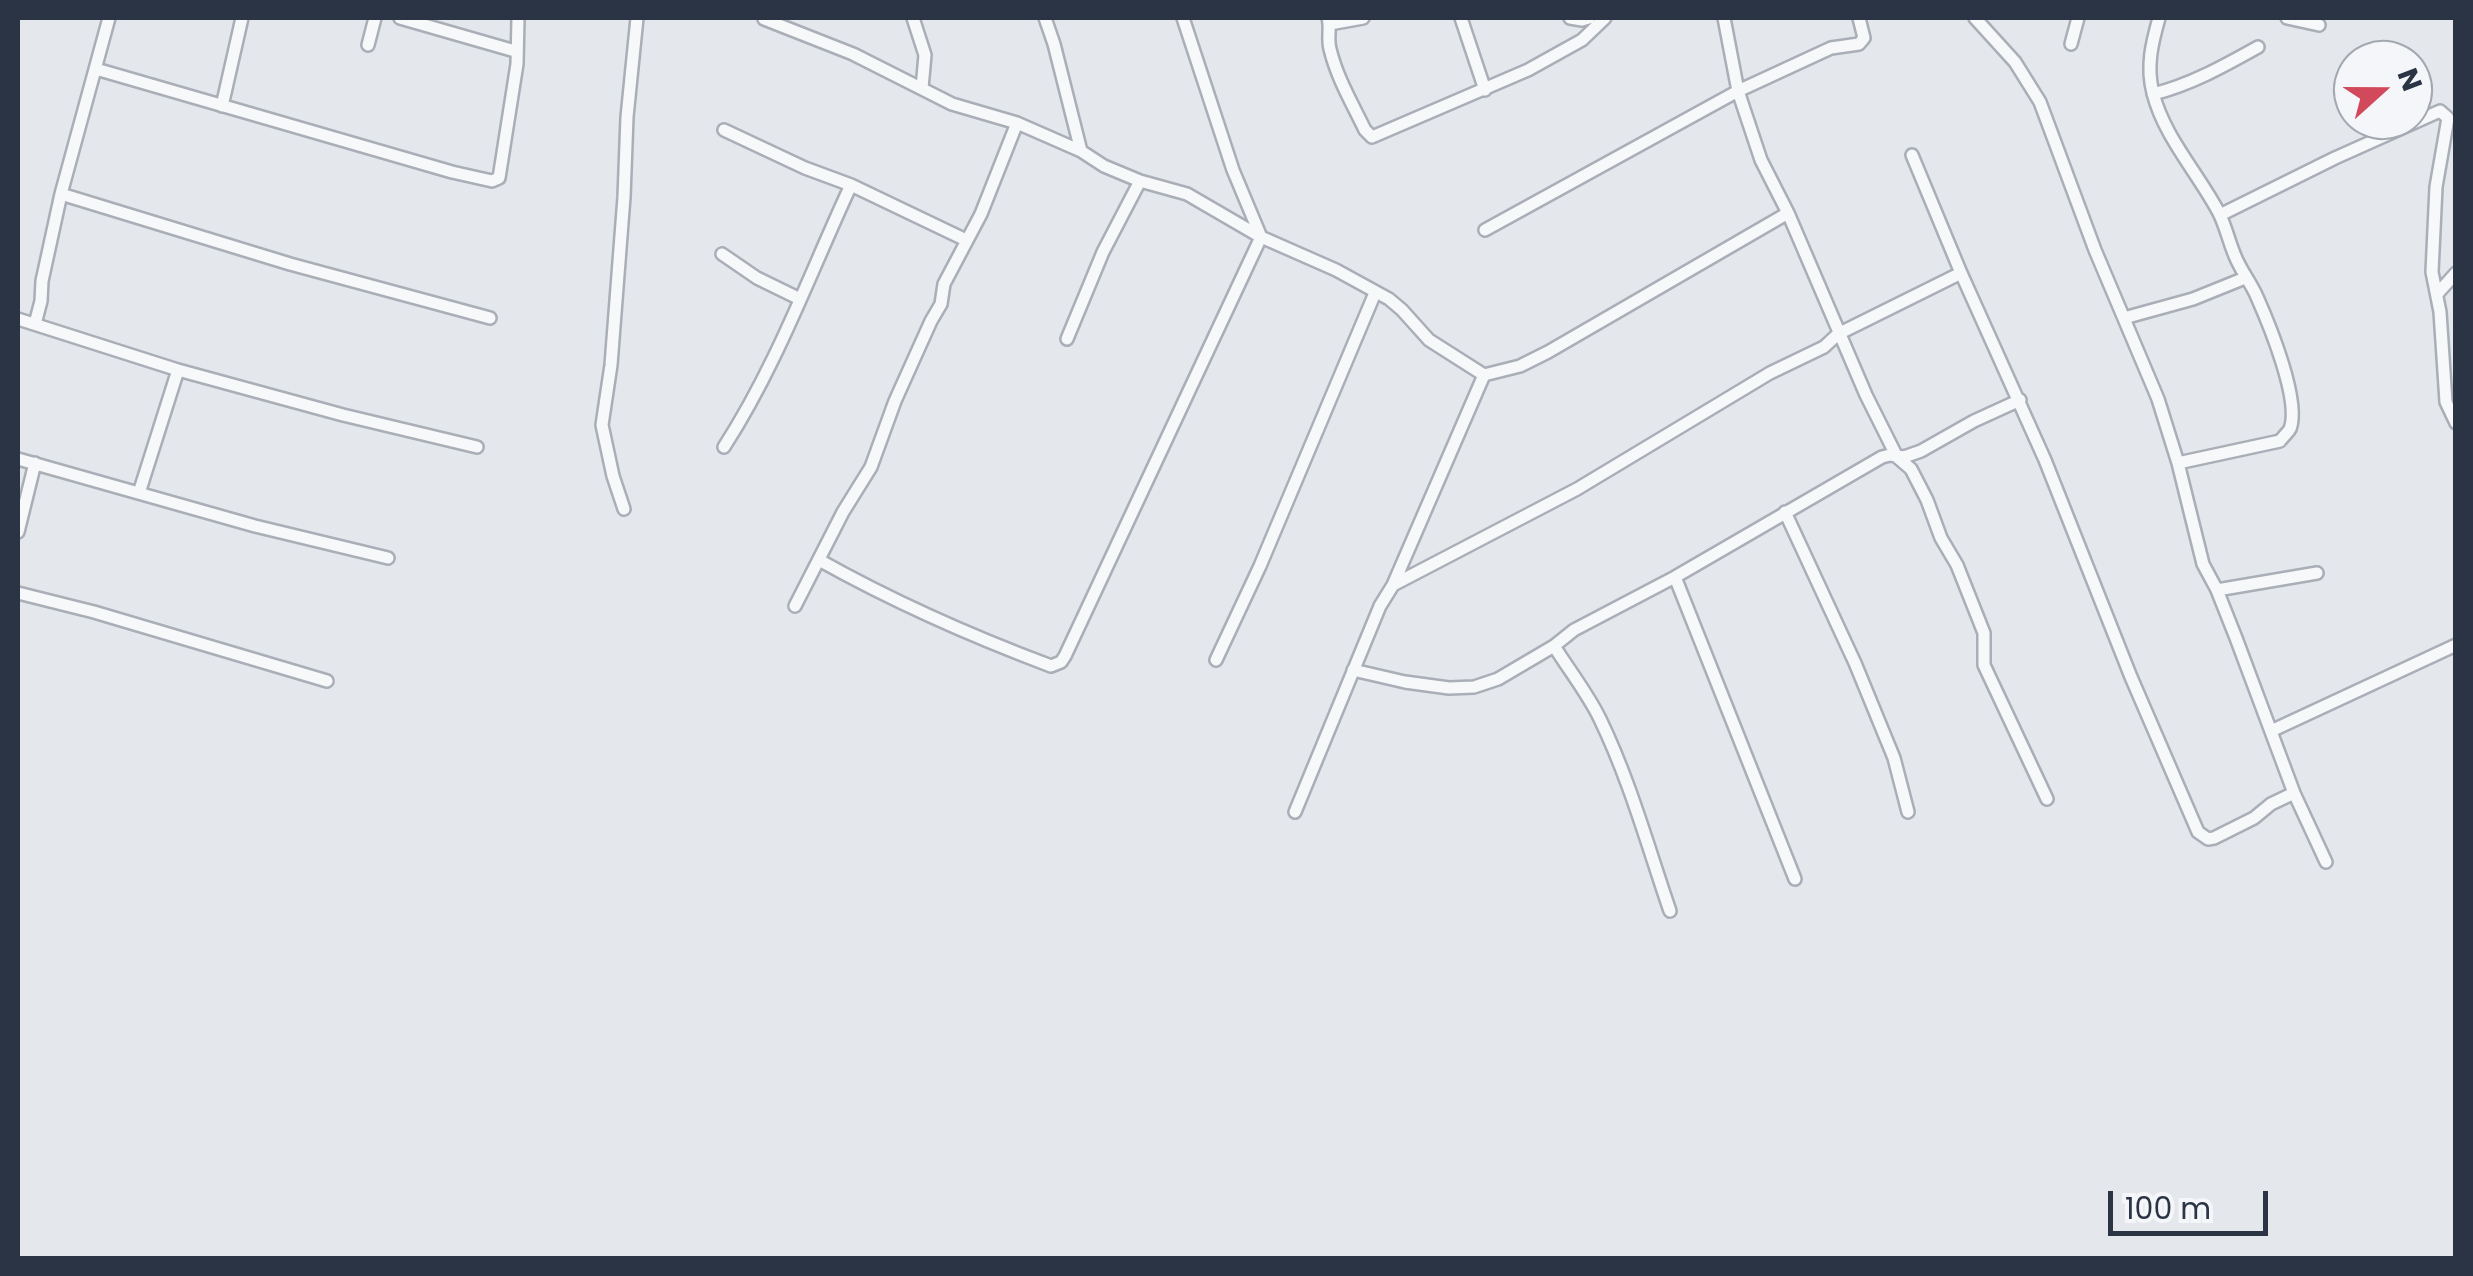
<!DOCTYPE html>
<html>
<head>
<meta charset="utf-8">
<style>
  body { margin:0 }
  #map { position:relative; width:2473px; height:1276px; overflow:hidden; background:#e4e7ec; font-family:Poppins,sans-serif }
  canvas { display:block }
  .frame { position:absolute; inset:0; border:20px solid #2b3445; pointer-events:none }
  .north { position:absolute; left:2333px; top:40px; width:100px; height:100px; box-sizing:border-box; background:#f4f6f9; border:2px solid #a4a8b1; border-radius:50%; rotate:69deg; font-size:28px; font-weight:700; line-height:40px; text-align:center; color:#2b3445 }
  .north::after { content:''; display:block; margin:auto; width:35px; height:45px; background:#d1495b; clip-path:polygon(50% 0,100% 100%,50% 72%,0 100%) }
  .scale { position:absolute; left:2108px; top:1191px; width:160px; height:45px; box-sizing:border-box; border:5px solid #2b3445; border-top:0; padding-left:12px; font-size:30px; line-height:35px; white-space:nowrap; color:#2b3445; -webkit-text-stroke:8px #f4f6f9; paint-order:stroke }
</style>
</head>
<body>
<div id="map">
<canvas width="2473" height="1276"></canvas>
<div class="frame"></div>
<div class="north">N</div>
<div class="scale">100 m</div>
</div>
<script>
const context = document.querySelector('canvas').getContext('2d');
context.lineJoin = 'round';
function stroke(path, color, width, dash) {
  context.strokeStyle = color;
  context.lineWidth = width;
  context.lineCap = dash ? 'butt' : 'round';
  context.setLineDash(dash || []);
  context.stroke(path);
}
const minor = new Path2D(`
  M400 18 515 51
  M913 18 925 55 922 88
  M1045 18 1054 44 1081 151
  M1328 18C1331 28 1327 38 1330 49 1337 78 1352 103 1365 130L1372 137 1528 70 1582 40 1605 18
  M1461 18 1485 90
  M1570 18 1582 20 1589 18
  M1724 18 1738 91 1761 160 1788 213 1866 395 1897 457 1911 469 1927 500 1941 538 1957 565 1984 633V665L2047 799
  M1975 18 2015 62 2040 102 2095 250 2158 399 2178 463 2203 564 2217 590 2236 638 2294 793 2326 862
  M2159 18C2152 43 2146 66 2153 93 2164 137 2198 173 2219 213 2226 227 2229 242 2235 256 2241 271 2251 283 2257 297 2269 324 2301 401 2290 429 2290 430 2281 439 2280 441L2178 463
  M2287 18 2319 25
  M764 19 853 54 952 104 1017 123 1081 151 1104 166 1140 181 1187 194 1261 237 1336 270 1389 299 1402 310 1429 340 1484 375 1520 366 1548 352 1788 213
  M1330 24 1363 18
  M2071 44 2078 18
  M368 45 375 18
  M96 69 452 172 492 181 499 178 517 64 518 18
  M2153 94C2190 85 2224 66 2258 47
  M222 106 242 18
  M724 130 805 168 851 185 966 240
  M1912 155 1961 273 2045 460 2131 677 2198 832 2208 839 2214 838 2254 818 2271 804 2294 793
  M61 194 109 18
  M2220 215 2335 158 2440 111 2448 118 2436 187 2432 272 2440 312 2446 402 2456 423
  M1485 230 1738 91 1831 48 1859 44 1864 38 1859 18
  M722 254 757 278 800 299
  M2437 294 2456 273
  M2124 318 2193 299 2245 278
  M18 319 178 370 343 415 477 447
  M35 324 41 301 42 281 61 194 290 264 490 318
  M1067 339 1103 252 1140 181
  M724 447C777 365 810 273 851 185
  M18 459 255 526 388 558
  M139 493 178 370
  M624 509 613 476 602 425 611 365 624 197 627 117 637 18
  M1785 512 1855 663 1894 758 1908 812
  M18 532 35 463
  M819 560C894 602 971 636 1051 666L1061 662 1065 656 1261 237 1233 170 1183 18
  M1675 577 1795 879
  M1393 585 1577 489 1770 373 1824 347 1838 334 1961 273
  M2217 590 2317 573
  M18 593 94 612 327 681
  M795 606 843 512 871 467 895 401 931 321 941 304 944 284 981 214 1017 123
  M1554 646C1569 670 1588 694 1600 719 1630 781 1648 847 1670 911
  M1216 660 1260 566 1375 293
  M1353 670 1405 682 1449 688 1474 687 1498 679 1554 646 1574 630 1675 577 1882 457 1890 455 1904 457 1921 451 1974 421 2020 400
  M2271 731 2456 645
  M1295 812 1380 606 1393 585 1484 375`);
stroke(minor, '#a9aeb7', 16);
stroke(minor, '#f7f8fa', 11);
</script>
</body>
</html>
